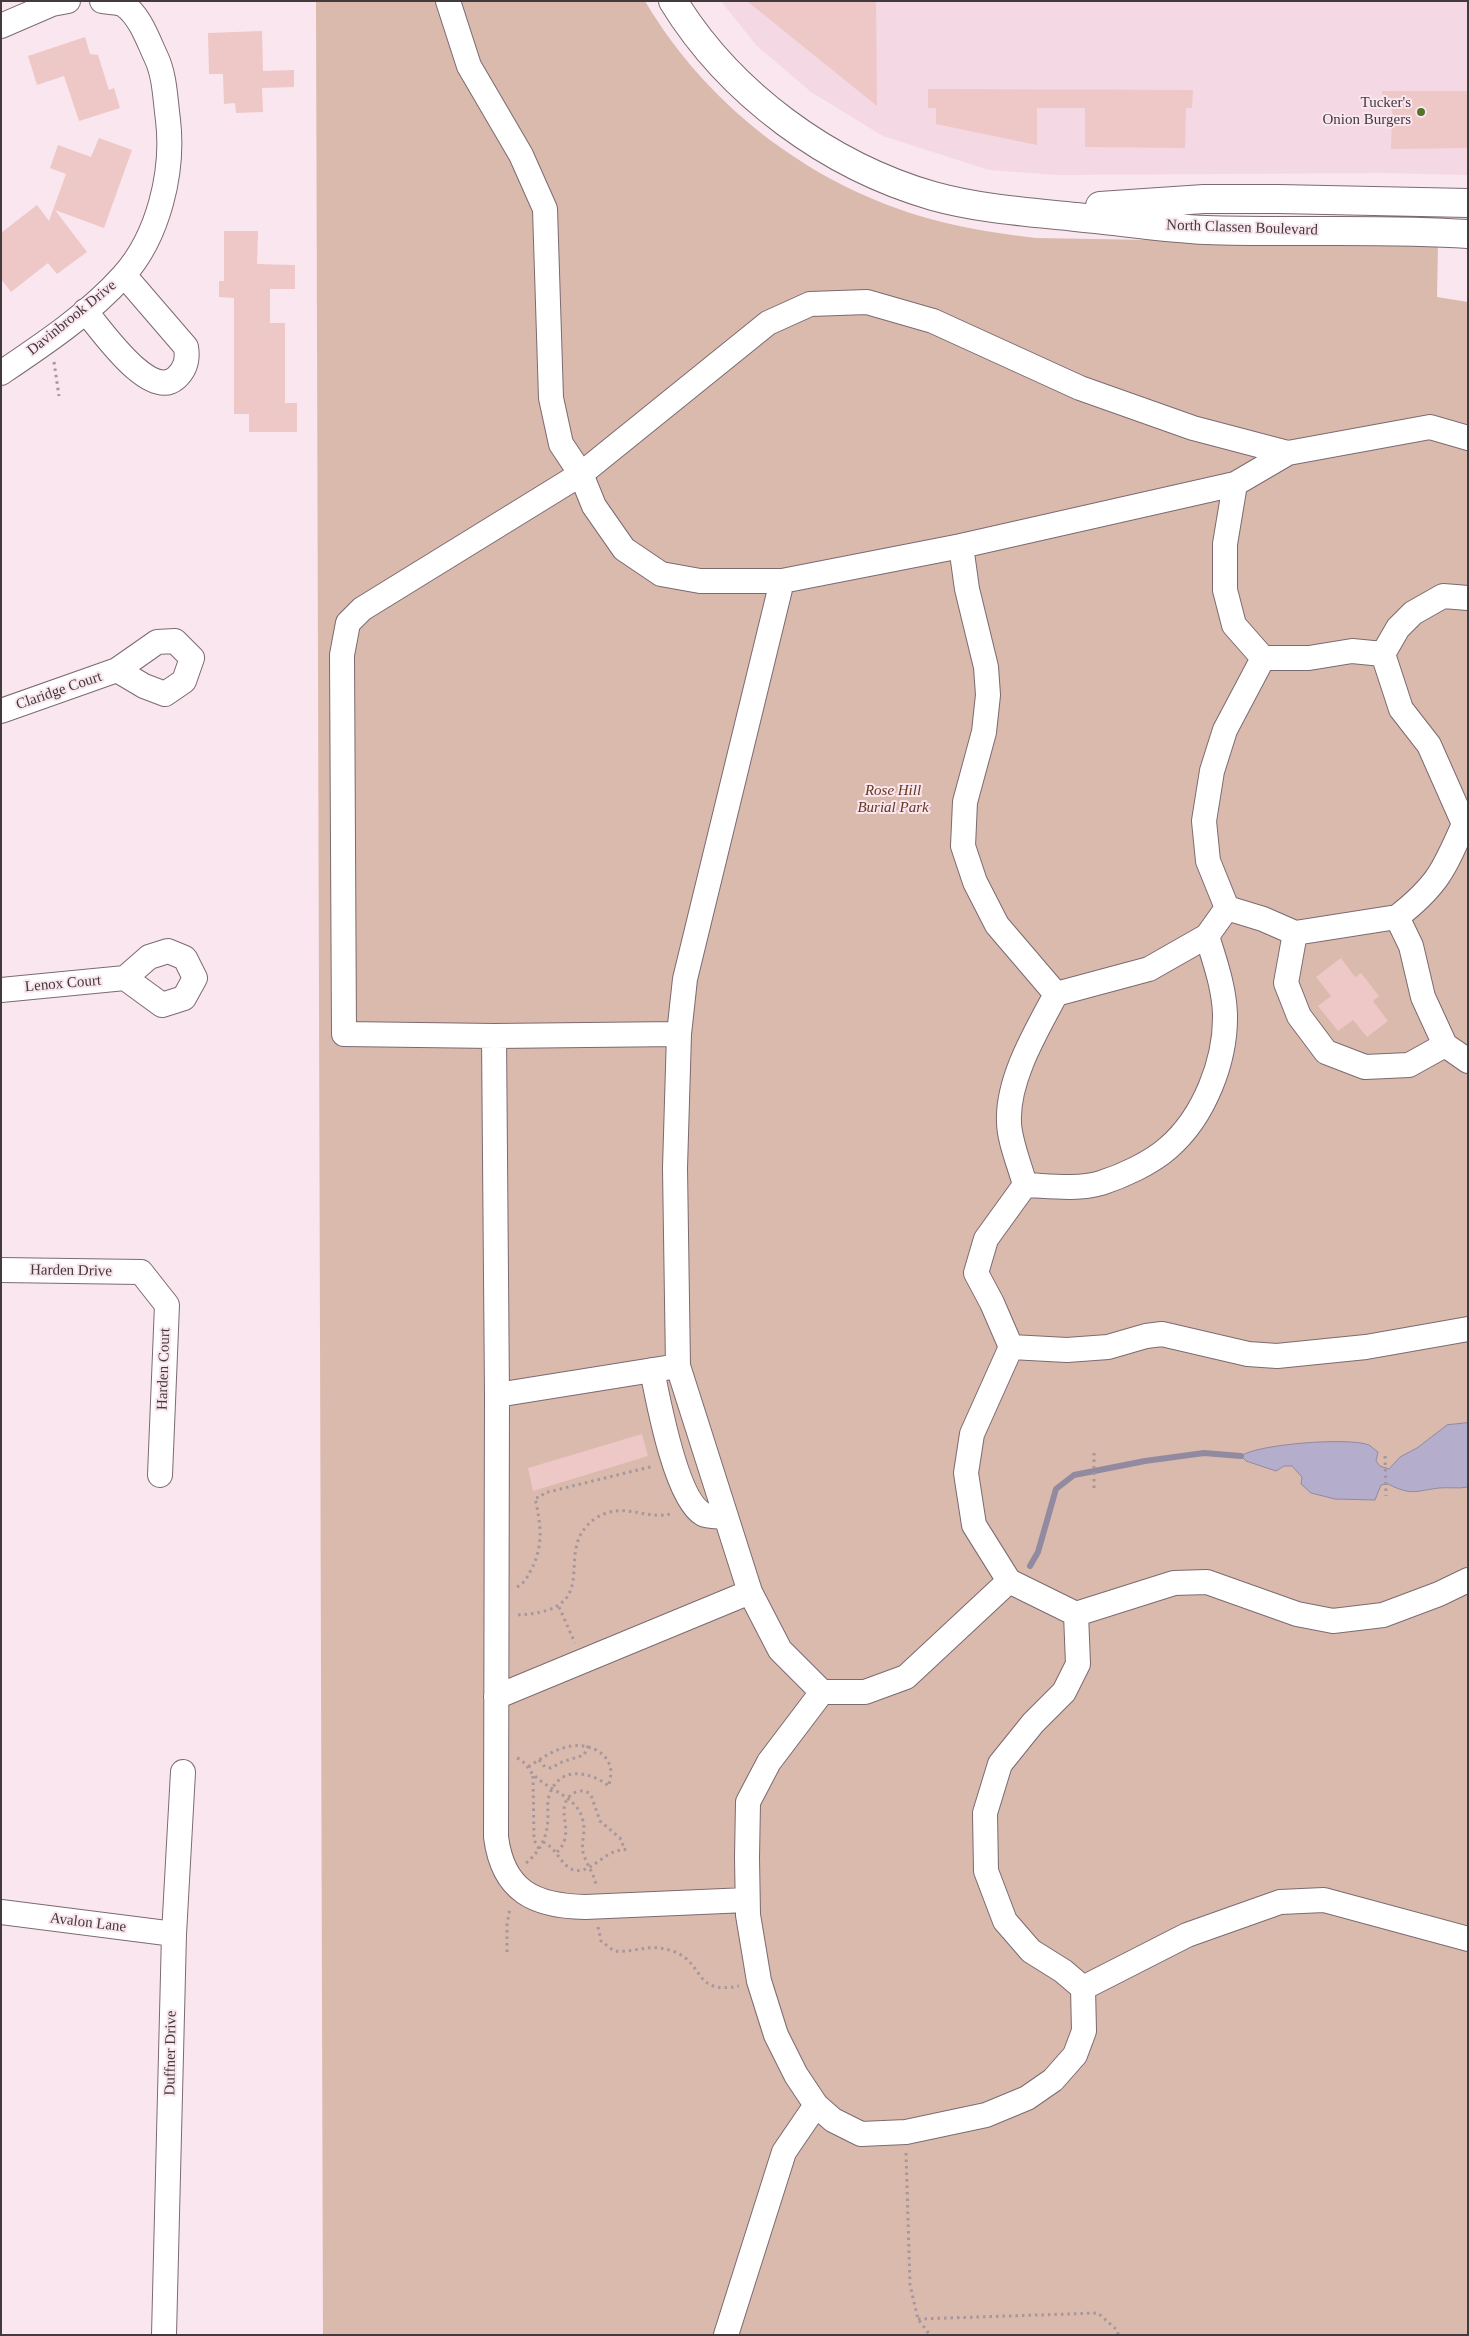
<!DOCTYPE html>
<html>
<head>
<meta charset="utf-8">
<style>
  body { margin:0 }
  #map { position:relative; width:1469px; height:2336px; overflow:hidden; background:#fae6ee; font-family:"Times New Roman",serif }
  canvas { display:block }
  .frame { position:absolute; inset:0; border:2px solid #423a3d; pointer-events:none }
</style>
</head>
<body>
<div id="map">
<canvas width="1469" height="2336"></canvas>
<div class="frame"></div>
</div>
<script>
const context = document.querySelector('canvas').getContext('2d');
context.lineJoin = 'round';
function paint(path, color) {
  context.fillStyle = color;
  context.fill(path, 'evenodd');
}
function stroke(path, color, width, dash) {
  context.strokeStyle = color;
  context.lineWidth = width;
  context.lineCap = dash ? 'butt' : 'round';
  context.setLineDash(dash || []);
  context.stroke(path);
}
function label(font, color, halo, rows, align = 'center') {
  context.font = font + ' "Times New Roman",serif';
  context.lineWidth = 4;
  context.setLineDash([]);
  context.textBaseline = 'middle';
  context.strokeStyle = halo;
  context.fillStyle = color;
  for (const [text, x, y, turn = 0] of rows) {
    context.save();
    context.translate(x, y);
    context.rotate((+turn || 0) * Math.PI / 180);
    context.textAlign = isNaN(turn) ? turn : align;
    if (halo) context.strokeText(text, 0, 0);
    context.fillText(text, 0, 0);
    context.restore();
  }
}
const built = new Path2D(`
  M721 1H1468V175L1383 173 1057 175 989 170 883 136 811 92 756 45Z`);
const green = new Path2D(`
  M316 1H645C709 110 820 192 942 222 973 230 1004 234 1036 238L1438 245 1437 297 1468 302V2335H323Z`);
const water = new Path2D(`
  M1468 1423V1487C1458 1489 1449 1487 1439 1488 1415 1491 1412 1496 1388 1484L1381 1485 1375 1500 1335 1499 1311 1493 1301 1484 1302 1477 1292 1466H1284L1276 1471 1246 1461 1241 1456C1257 1444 1350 1437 1369 1445 1372 1447 1375 1450 1378 1452L1376 1461 1380 1466 1389 1469 1400 1457 1417 1448 1447 1425Z`);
const stream = new Path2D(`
  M1030 1566 1038 1552 1056 1489 1074 1475 1145 1461 1204 1453 1241 1456`);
const building = new Path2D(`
  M747 1H876L877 106Z
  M262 31 263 71 294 70V87L262 88 263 112 236 113 235 103 224 104 223 74H209L208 33Z
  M85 37 90 54 98 55 109 90 114 88 120 108 79 121 64 76 37 85 28 56Z
  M928 89 1193 90 1192 108H1186L1185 148 1085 147V108H1037V145L936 124V108H928Z
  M1382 91H1468V148L1391 149 1392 109H1382Z
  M99 138 132 150 104 228 55 210 87 252 57 274 48 263 11 292 1 279V233L37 205 49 221 66 174 50 168 58 145 91 157Z
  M224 231H258L257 264 295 265V289H270V323H285V403H297V432H249V414H234V298L219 297V281H224Z
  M1341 958 1355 977 1361 973 1379 996 1373 1001 1388 1021 1367 1037 1353 1020 1338 1031 1318 1006 1331 996 1316 977Z
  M642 1434 648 1456 533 1491 528 1468Z`);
const path = new Path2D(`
  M54 362 59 396
  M1385 1456 1386 1496
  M1094 1488V1453
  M517 1587C523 1584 527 1578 530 1572 544 1547 541 1525 535 1498L541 1497 544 1493 654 1466
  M559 1607 575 1643
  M518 1615C610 1610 548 1550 596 1518 625 1500 646 1522 674 1513
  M517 1758C527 1762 528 1771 536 1777 552 1792 578 1797 583 1821 586 1831 581 1842 583 1852 586 1864 594 1873 596 1885
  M539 1760 545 1767 551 1768 562 1762 584 1755 590 1742
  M533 1776 534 1840 539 1849
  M543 1842C556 1848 558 1859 568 1867 583 1878 597 1860 610 1854 616 1850 622 1850 629 1849
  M557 1852C561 1848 564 1844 565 1838 569 1822 555 1802 576 1792 582 1790 587 1791 591 1795L600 1821 620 1838 625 1850
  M526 1863C541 1851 548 1835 548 1816 548 1809 547 1802 549 1796 559 1765 589 1771 609 1786 610 1779 612 1772 610 1766 604 1747 579 1742 563 1748 550 1752 539 1760 528 1767
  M598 1927 601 1941 614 1951C637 1953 649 1942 675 1952 705 1964 693 1995 739 1986
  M507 1952V1925L510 1908
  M906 2153 910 2285 918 2319 930 2335
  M918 2319 1098 2313 1118 2331V2335`);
const minor = new Path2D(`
  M448 1 469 66 521 155 545 209 551 398 561 444 581 474 594 506 624 549 661 574 700 581H782L961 546 1235 484 1288 453 1430 427 1468 438
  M1 26 52 4 68 1
  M85 311C101 329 149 401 176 378 186 369 188 359 186 347L124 275
  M1 373C44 344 89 314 123 276 159 236 174 171 168 120 165 98 165 76 156 57 148 40 140 16 124 5 119 2 108 2 102 1
  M1235 484 1225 544V590L1234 625 1263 658H1309L1352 651 1383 654
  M961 546 967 589 986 667 988 695 984 732 965 802 963 846 975 882 997 925 1056 994 1149 969 1207 936 1227 908 1263 919 1295 933 1397 917
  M782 581 685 979 679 1034 675 1168 678 1366 750 1592 780 1650 822 1692H865L906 1677 1009 1581
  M1383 654 1401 709 1429 745 1464 824C1444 870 1437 886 1397 917L1411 946 1423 997 1445 1045 1468 1061
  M1383 654 1398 628 1413 613 1443 596 1468 598
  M1 711 117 670 157 642 175 641 192 658 184 681 165 694 144 686 117 670
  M1227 908 1208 861 1204 821 1212 771 1225 730 1263 658
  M1295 933 1286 983 1299 1016 1326 1052 1365 1067 1409 1065 1445 1045
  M1 990 125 978 149 957 168 951 185 958 195 978 184 998 162 1005 125 978
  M679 1034 494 1036 344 1034 342 655 348 623 362 609 581 474 768 323 810 304 867 302 933 321 1080 388 1193 428 1288 453
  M494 1036 497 1395 496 1837C503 1891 534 1906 585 1907L747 1900
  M1025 1185C1020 1166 1009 1140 1009 1122 1007 1079 1037 1030 1056 994
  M1 1270 141 1272 167 1305 160 1475
  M1468 1329 1366 1347 1277 1356 1248 1354 1162 1334 1146 1336 1108 1347 1067 1350 1011 1347 972 1434 966 1473 974 1525 1009 1581 1076 1614 1174 1583 1207 1582 1297 1614 1333 1621 1383 1615 1439 1594 1468 1580
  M1011 1347 992 1303 976 1273 986 1239 1025 1185C1050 1186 1077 1190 1101 1183 1123 1176 1151 1163 1168 1148 1204 1117 1226 1061 1225 1014 1224 987 1215 962 1207 936
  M652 1370C658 1400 676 1499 703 1514 709 1517 720 1516 726 1517
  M497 1395 678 1366
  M1076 1614 1078 1664 1064 1692 1033 1723 1000 1764 985 1813 986 1871 1005 1921 1031 1951 1063 1971 1083 1988
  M822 1692 769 1762 748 1802 747 1858 748 1915 759 1981 776 2035 796 2075 816 2105 833 2120 861 2134 906 2132 986 2115 1027 2098 1053 2080 1075 2055 1084 2031 1083 1988 1187 1935 1280 1902 1324 1900 1468 1939
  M496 1697 750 1592
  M1 1912 174 1934
  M164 2335 174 1934 183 1772
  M726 2335 784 2152 816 2105`);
const major = new Path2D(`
  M673 1C730 94 829 166 933 196 980 209 1028 212 1076 217 1119 221 1163 228 1206 230 1293 233 1381 228 1468 234
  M1100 206 1204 199H1279L1468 203`);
const markers = [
  [1421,112,5,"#557329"]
];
const poiNames = [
  ["Tucker's",1411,103],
  ["Onion Burgers",1411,120]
];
const streetNames = [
  ["North Classen Boulevard",1242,228,2],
  ["Davinbrook Drive",72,318,-39],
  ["Claridge Court",59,691,-19],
  ["Lenox Court",63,984,-5],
  ["Harden Drive",71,1271,1],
  ["Harden Court",164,1369,-88],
  ["Avalon Lane",88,1923,7],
  ["Duffner Drive",171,2053,-89]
];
const parkNames = [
  ["Rose Hill",893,791],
  ["Burial Park",893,808]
];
paint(built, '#f4d8e3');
paint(green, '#dabaac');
paint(water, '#b4adcc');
stroke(water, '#928aa1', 1);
stroke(stream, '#928aa1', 6);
paint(building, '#eec7c7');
stroke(minor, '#7c6a71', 26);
stroke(major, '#7c6a71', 30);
stroke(path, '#a5979d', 3, [2.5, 4]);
stroke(minor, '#fff', 24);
stroke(major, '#fff', 28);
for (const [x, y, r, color] of markers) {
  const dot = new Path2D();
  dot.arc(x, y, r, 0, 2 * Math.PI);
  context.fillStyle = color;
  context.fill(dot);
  stroke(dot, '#fae6ee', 2);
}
label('15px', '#423a3d', '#fae6ee', poiNames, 'right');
label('15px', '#423a3d', '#fae6ee', streetNames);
label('italic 15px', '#653720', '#fae6ee', parkNames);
</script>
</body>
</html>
